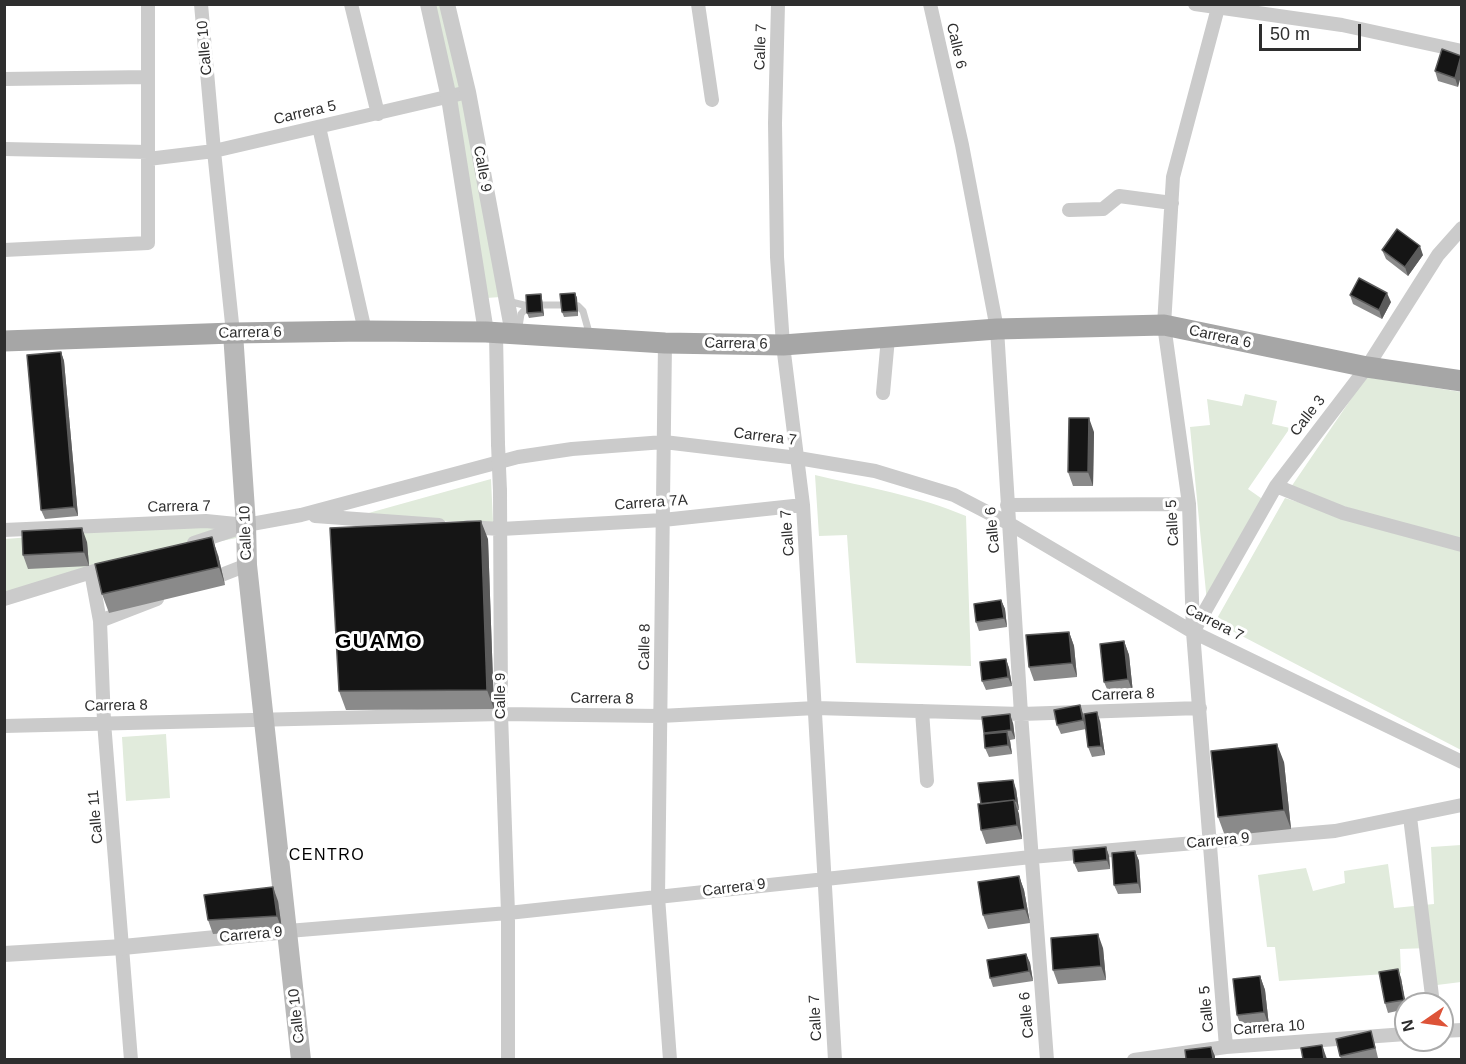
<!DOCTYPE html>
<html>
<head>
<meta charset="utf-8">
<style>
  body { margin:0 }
  #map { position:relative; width:1466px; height:1064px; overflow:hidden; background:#fff; font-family:Arial,sans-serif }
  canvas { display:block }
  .frame { position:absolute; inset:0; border:6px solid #2e2e2e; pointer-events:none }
  .north { position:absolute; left:1394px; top:992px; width:60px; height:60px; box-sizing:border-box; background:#fff; border:2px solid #ababab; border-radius:50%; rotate:257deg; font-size:16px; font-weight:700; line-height:24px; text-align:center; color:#2e2e2e }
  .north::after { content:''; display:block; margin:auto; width:21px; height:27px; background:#dd5338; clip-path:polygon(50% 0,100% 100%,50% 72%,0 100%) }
  .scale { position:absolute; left:1259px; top:24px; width:102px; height:27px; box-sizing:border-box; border:3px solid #2e2e2e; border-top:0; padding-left:8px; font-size:18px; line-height:21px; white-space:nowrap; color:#2e2e2e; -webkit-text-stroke:4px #fff; paint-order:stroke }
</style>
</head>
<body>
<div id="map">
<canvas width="1466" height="1064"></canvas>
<div class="frame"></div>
<div class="north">N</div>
<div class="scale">50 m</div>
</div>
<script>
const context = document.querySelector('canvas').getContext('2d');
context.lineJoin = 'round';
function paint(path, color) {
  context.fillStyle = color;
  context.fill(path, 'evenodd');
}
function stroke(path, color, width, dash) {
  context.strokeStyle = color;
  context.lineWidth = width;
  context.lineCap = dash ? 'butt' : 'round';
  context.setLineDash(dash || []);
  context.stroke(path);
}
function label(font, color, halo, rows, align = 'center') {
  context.font = font + ' Arial,sans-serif';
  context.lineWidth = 6;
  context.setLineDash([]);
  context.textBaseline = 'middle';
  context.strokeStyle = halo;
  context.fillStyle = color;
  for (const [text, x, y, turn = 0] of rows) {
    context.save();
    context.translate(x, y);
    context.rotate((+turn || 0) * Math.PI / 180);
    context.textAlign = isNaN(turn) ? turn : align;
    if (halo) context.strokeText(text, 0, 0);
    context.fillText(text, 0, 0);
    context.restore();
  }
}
const green = new Path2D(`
  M430 5H443L463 88 450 92Z
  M466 99 501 297 486 298 452 100Z
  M1366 377 1461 392V540L1339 505 1291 487Z
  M1245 394 1277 401 1272 424 1290 428 1248 489 1268 503 1208 613 1190 427 1210 425 1207 399 1242 406Z
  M815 475C866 487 919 496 966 516L971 666 856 663 847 535 819 536Z
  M491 479 493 522 347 519Z
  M1285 498 1399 534 1461 549V750L1215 622Z
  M239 521 241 537 88 569 5 601V539Z
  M166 734 170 798 126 801 122 737Z
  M1461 845V982L1437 985 1429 948 1400 949 1401 973 1279 981 1275 947H1267L1258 875 1306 868 1313 891 1345 883 1344 871 1388 864 1394 908 1434 904 1431 847Z`);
const service = new Path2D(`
  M507 301 528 306 521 314 518 333
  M543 305H563
  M578 306 583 311 590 336`);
const minor = new Path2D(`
  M201 4 214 151 233 333
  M351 4 378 114
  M698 4 712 100
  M778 4 775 123 777 257 783 345 803 505 835 1060
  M930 4 962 145 997 329 1021 714 1047 1060
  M1195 4 1342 25 1462 51
  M1219 4 1173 177 1164 325 1189 504 1193 632 1226 1047
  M4 79 148 77
  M319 127 365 331
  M4 149 148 152
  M148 159 214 151 468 92
  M1069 210 1103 209 1119 196 1172 203
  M4 250 148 243V4
  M496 333 498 444
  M665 343 658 897 670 1060
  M883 393 888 338
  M1276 486 1343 513 1462 545
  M500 491 501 714 508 913V1060
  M1007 505 1189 504
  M315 516 439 525
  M467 527 501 529 663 520 803 505
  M4 530 206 521 246 525 301 515 518 457 572 449 664 442 798 458 875 471 954 495 1010 524 1193 632 1462 762
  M194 543 242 527
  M91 572 100 621 104 722 131 1060
  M206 581 247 565
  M4 599 98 570
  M100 621 157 599
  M1193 632 1276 486 1367 367 1438 255 1462 228
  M922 711 927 781
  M4 726 501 714 660 716 816 708 1021 714 1200 708
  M1410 817 1433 1004
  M288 931 508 913 1031 857 1335 831 1462 805
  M1442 1031 1462 1030
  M1134 1060 1226 1047 1406 1034`);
const tertiary = new Path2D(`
  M428 4 449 98 486 332
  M447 4 468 92 513 334
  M4 954 123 947 288 931`);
const secondary = new Path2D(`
  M233 333 246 525 247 565 301 1060`);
const primary = new Path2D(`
  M4 341 233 333 365 331 486 332 665 343 783 345 997 329 1164 325 1367 367 1462 381`);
const minorBridge = new Path2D(`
  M498 444 500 491`);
const wall = new Path2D(`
  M1461 56 1458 87 1438 81 1435 71Z
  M1382 250 1423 255 1408 276 1386 259Z
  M575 293 577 298 578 316 564 317 562 312Z
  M1350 295 1391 302 1382 319 1353 304Z
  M542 299 544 316 529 318 527 313Z
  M61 352 64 361 78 516 45 519 41 510Z
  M1094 432 1093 486H1073L1068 472Z
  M488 539 494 709 346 710 339 691Z
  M87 542 89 566 28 569 23 555Z
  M218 555 225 585 109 613 102 594Z
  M1001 600 1005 609 1007 627 979 631 976 622Z
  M1069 632 1074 646 1077 677 1034 681 1029 667Z
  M1124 641 1129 655 1133 693 1110 696 1104 682Z
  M1006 659 1009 668 1012 686 986 690 982 681Z
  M1083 714 1085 726 1100 721 1105 755 1092 757 1088 747 1086 729 1061 734 1057 725Z
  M1013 723 1015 739 1010 740 1012 754 989 757 985 748 984 733Z
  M1284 762 1291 829 1225 836 1218 817Z
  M1016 789 1019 810H1018L1022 839 986 844 981 830V804Z
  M1106 847 1109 856 1110 869 1078 872 1074 863Z
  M1135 851 1139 861 1141 893 1118 894 1114 885Z
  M1019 876 1024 890 1030 923 988 929 983 915Z
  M278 901 282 930 213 934 208 920Z
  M1103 948 1106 980 1058 984 1053 970Z
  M1026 954 1030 963 1033 981 993 987 990 978Z
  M1260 976 1265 990 1269 1026 1242 1029 1237 1015Z
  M1401 978 1406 1004V1009L1388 1013 1385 1003Z
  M1374 1041 1378 1058 1369 1059H1341L1340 1056Z`);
const shadedWall = new Path2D(`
  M1461 56V76L1458 87 1455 78Z
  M1420 246 1423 255 1408 276 1405 267Z
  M575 293 577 298 578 316 577 311Z
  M1387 293 1391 302 1382 319 1379 310Z
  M541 294 542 299 544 316 542 312Z
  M61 352 64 361 78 516 74 507Z
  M1089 418 1094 432 1093 486 1088 472Z
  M481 521 488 539 494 709 487 690Z
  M82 528 87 542 89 566 84 552Z
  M212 537 218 555 225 585 219 567Z
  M1001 600 1005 609 1007 627 1004 618Z
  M1069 632 1074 646 1077 677 1072 663Z
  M1124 641 1129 655 1133 693 1128 679Z
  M1006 659 1009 668 1012 686 1008 677Z
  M1080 705 1083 714 1086 729 1083 720Z
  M1097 712 1100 721 1105 755 1101 746Z
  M1010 714 1013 723 1015 739 1011 730Z
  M1007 732 1010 741 1012 754 1008 745Z
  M1277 744 1284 762 1291 829 1284 810Z
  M1013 780 1016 789 1019 810 1016 801Z
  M1014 800 1019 814 1022 839 1017 825Z
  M1106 847 1109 856 1110 869 1107 860Z
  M1135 851 1139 861 1141 893 1138 883Z
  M1019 876 1024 890 1030 923 1025 909Z
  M273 887 278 901 282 930 277 916Z
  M1098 934 1103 948 1106 980 1101 966Z
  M1026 954 1030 963 1033 981 1029 971Z
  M1398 969 1401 978 1406 1007 1404 1000Z
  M1260 976 1265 990 1269 1026 1264 1012Z
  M1322 1045 1327 1059H1324Z
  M1211 1047 1215 1056V1059H1213Z`);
const building = new Path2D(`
  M1442 49 1461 56 1455 78 1435 71Z
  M1397 229 1420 246 1405 267 1382 250Z
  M1359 278 1387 293 1379 310 1350 295Z
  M575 293 577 311 562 312 560 294Z
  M541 294 542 312 527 313 526 295Z
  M61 352 74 507 41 510 27 355Z
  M1069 418H1089L1088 472H1068Z
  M481 521 487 690 339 691 330 528Z
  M82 528 84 552 23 555 22 531Z
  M212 537 219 567 102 594 95 564Z
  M1001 600 1004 618 976 622 974 604Z
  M1069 632 1072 663 1029 667 1026 635Z
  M1124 641 1128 679 1104 682 1100 644Z
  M1006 659 1008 677 982 681 980 662Z
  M1080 705 1083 720 1057 725 1054 710Z
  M1097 712 1101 746 1088 747 1084 714Z
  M1010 714 1011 730 984 733 982 717Z
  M1007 732 1008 745 985 748 984 734Z
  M1277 744 1284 810 1218 817 1211 751Z
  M1013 780 1016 801H1014V800L981 804 978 783Z
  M1014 800 1017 825 981 830 978 804Z
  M1106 847 1107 860 1074 863 1073 850Z
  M1135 851 1138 883 1114 885 1112 853Z
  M1019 876 1025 909 983 915 978 882Z
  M273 887 277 916 208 920 204 895Z
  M1098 934 1101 966 1053 970 1051 938Z
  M1026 954 1029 971 990 978 987 960Z
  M1398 969 1404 1000 1385 1003 1379 972Z
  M1260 976 1264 1012 1237 1015 1233 979Z
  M1371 1031 1375 1048 1340 1056 1336 1039Z
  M1322 1045 1324 1059H1303L1301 1048Z
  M1211 1047 1213 1059H1186L1185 1050Z`);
const streetNames = [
  ["Calle 6",956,46,77],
  ["Calle 7",761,47,-88],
  ["Calle 10",205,48,-95],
  ["Carrera 5",305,113,-13],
  ["Calle 9",482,169,80],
  ["Carrera 6",250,333,-1],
  ["Carrera 6",1220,337,12],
  ["Carrera 6",736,344,1],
  ["Calle 3",1308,416,-52],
  ["Carrera 7",765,437,7],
  ["Carrera 7A",651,503,-4],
  ["Carrera 7",179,507,-1],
  ["Calle 5",1173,523,-93],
  ["Calle 6",993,530,-95],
  ["Calle 10",246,533,-92],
  ["Calle 7",788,533,-94],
  ["Carrera 7",1214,623,27],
  ["Calle 8",645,647,-89],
  ["Carrera 8",1123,695,-2],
  ["Calle 9",501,696,-90],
  ["Carrera 8",602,699,1],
  ["Carrera 8",116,706,-1],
  ["Calle 11",96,817,-95],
  ["Carrera 9",1218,841,-5],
  ["Carrera 9",734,888,-7],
  ["Carrera 9",251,935,-5],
  ["Calle 5",1207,1009,-95],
  ["Calle 6",1027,1015,-95],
  ["Calle 10",297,1016,-96],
  ["Calle 7",816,1018,-93],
  ["Carrera 10",1269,1028,-4]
];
const neighbourhoodNames = [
  ["CENTRO",327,856]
];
const districtNames = [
  ["GUAMO",379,642]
];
paint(green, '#e1ebdc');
stroke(service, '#cbcbcb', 7);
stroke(minor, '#cbcbcb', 14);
stroke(tertiary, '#cbcbcb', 16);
stroke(secondary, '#b8b8b8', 20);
stroke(primary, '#a6a6a6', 21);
stroke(minorBridge, '#cbcbcb', 14);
paint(wall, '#8a8a8a');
paint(shadedWall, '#5b5b5b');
paint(building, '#151515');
stroke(building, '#5b5b5b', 1.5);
label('15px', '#2e2e2e', '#fff', streetNames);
context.letterSpacing = '1.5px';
label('16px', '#000', '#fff', neighbourhoodNames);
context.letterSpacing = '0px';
context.letterSpacing = '1.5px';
label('bold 21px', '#000', '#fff', districtNames);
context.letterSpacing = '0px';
</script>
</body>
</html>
